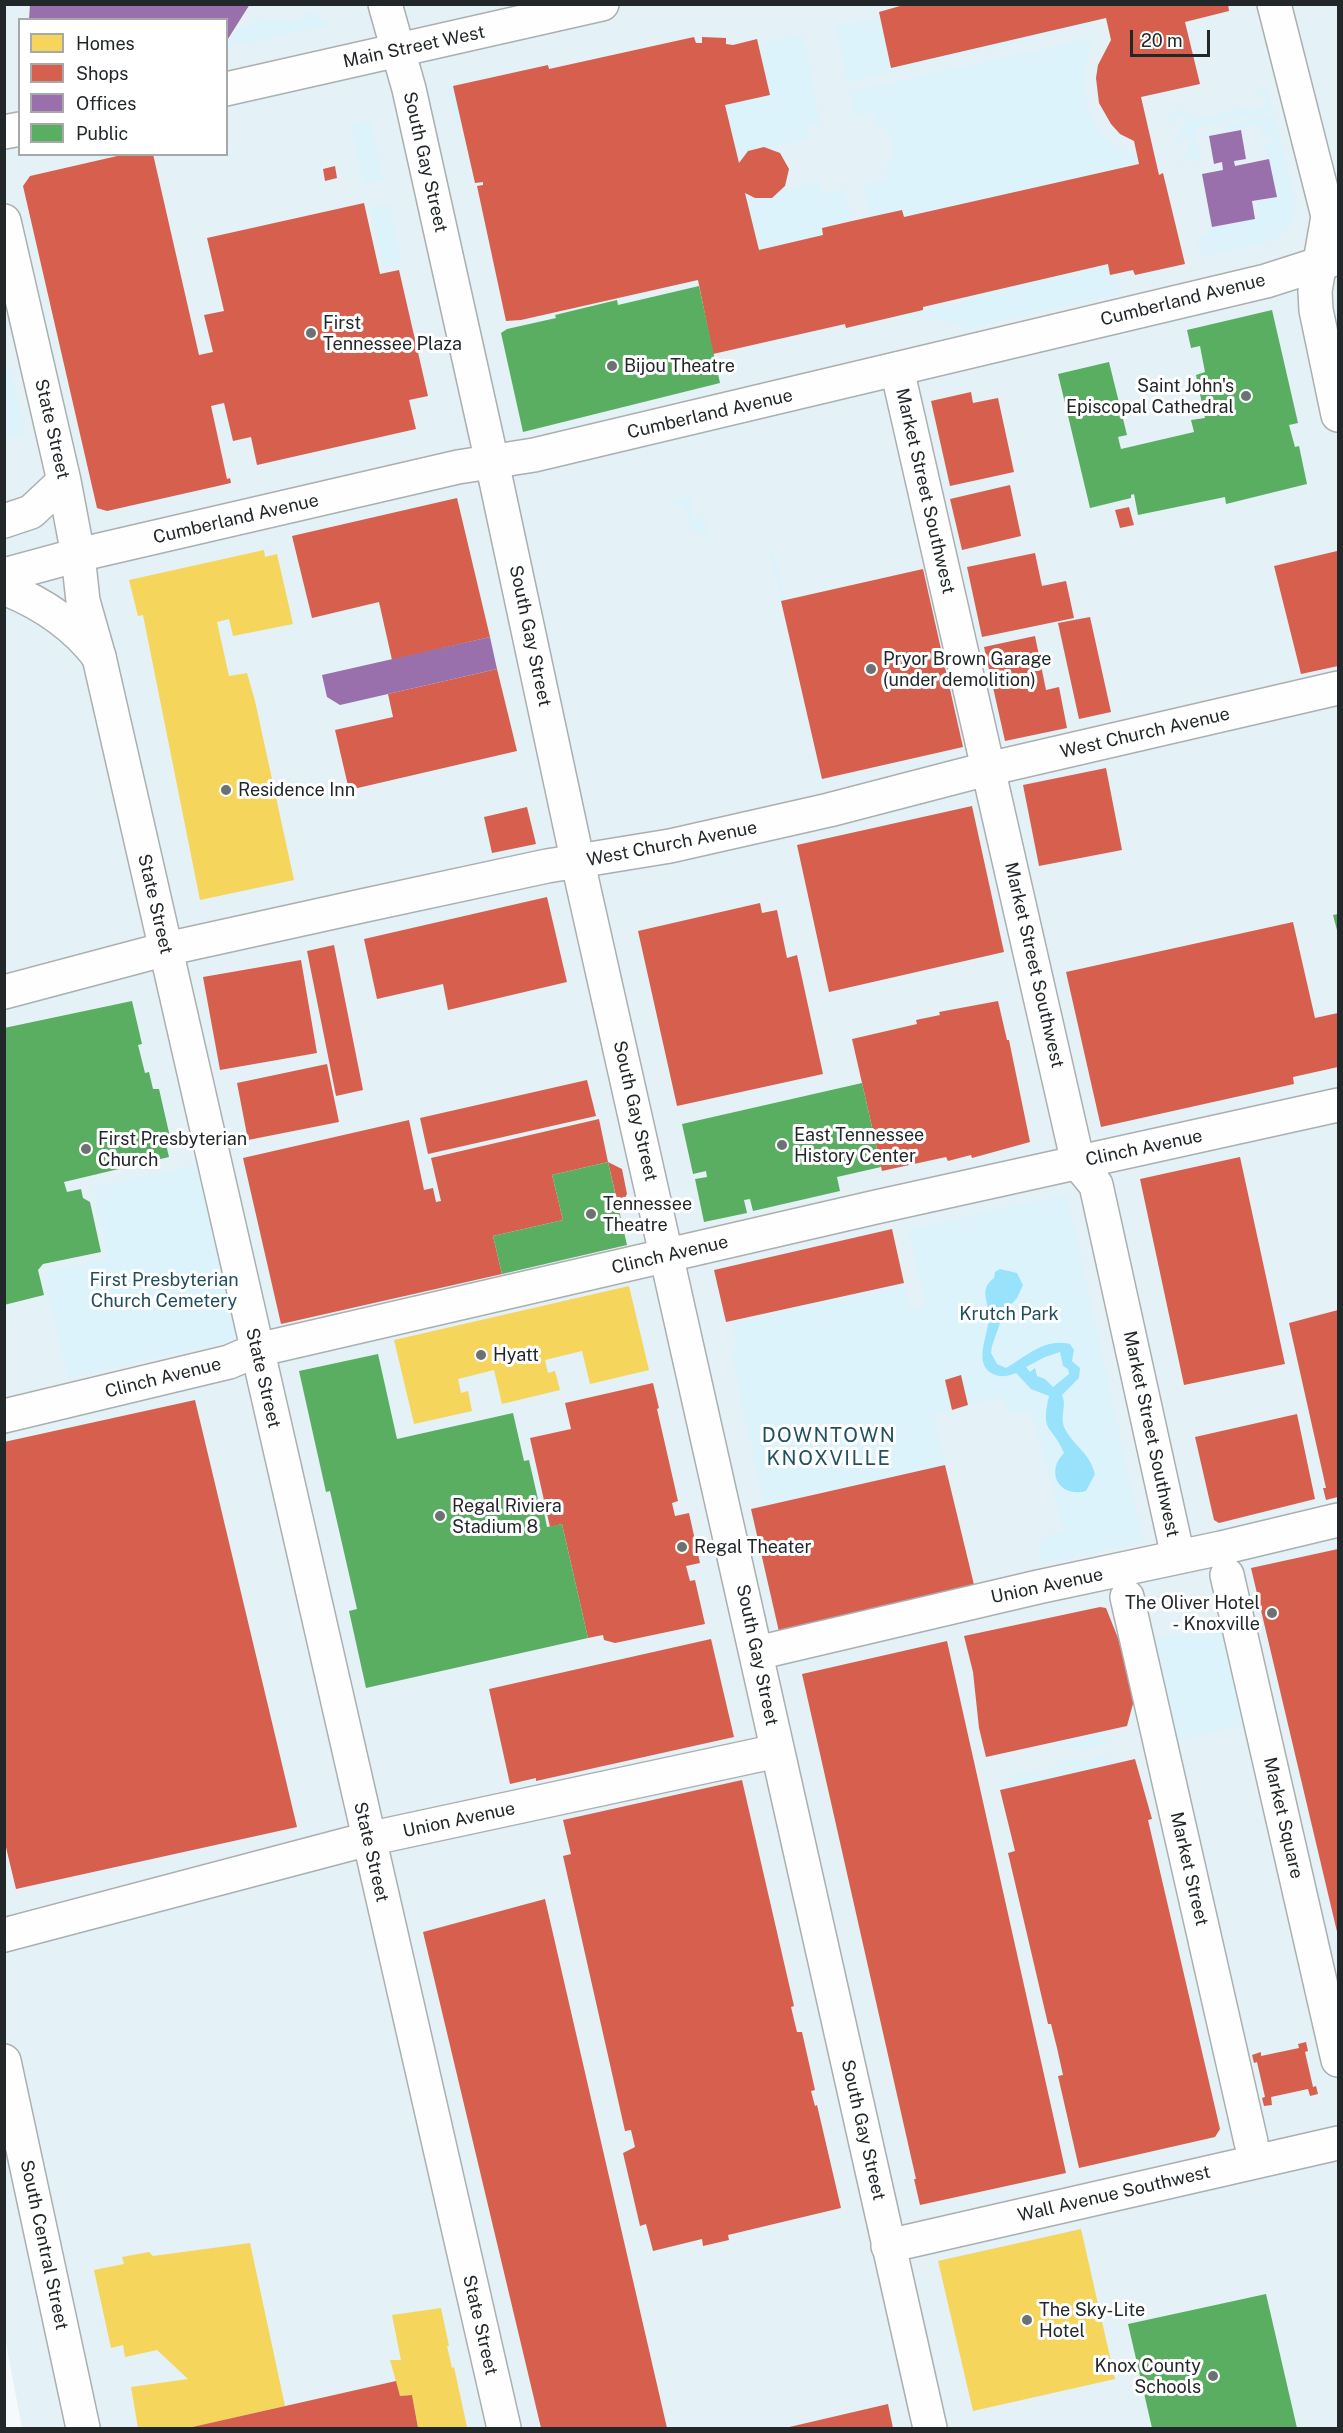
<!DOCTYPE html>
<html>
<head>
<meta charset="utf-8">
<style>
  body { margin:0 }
  #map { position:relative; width:1343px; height:2433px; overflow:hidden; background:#f6fafb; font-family:"Public Sans",sans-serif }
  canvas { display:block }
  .frame { position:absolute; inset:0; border:6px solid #222729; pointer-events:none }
  .legend { position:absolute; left:18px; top:18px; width:210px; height:138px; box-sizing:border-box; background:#fff; border:2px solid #a7a9a9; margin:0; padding:8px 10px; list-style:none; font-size:18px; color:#222729 }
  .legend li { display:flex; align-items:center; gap:12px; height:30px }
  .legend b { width:30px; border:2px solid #a7a9a9 }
  .scale { position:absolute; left:1130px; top:30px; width:80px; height:27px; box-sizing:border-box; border:3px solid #222729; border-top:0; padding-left:8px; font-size:18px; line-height:21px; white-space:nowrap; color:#222729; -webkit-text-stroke:4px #fff; paint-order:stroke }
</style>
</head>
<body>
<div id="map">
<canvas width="1343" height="2433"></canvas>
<div class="frame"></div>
<ul class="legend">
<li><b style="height:16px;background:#f6d55c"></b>Homes</li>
<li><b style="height:16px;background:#d6604d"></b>Shops</li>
<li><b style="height:16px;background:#9970ab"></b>Offices</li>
<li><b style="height:16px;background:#5aae61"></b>Public</li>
</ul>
<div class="scale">20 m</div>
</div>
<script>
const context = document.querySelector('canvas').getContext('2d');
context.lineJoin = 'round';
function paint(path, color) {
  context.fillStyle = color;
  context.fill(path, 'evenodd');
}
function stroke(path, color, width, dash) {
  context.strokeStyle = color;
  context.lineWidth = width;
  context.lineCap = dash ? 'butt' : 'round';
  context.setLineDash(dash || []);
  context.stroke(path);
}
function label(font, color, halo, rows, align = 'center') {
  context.font = font + ' "Public Sans",sans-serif';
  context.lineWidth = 6;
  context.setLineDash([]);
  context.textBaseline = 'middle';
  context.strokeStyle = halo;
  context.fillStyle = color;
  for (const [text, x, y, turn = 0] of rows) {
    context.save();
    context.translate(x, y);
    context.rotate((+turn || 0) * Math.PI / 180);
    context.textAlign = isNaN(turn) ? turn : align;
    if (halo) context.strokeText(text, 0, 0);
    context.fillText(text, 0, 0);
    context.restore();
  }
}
const built = new Path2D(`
  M4 5H1338V2428H22L4 2333ZM20 20H226V154H20Z`);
const green = new Path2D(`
  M308 11 326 22 327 26 227 47 228 43 238 28 277 18C288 26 301 23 308 11Z
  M880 18 892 68 1089 22 1090 26 848 82 836 27Z
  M803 35 821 123 807 126 809 139 779 146 776 150C761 144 746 147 739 163L725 105 770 95 758 45Z
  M1093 38C1076 85 1082 140 1137 156L1139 164 904 217 902 210 870 217 863 185 888 179 885 164 891 163C896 143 892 139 882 123L876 124 874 112 855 116 850 92Z
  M453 86 462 125 456 126 447 88Z
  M1268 88 1273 111 1203 126 1194 133 1201 159 1199 163 1188 157 1182 167 1180 165 1193 141 1184 136 1176 147V140L1188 118 1178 113 1171 125 1169 118 1173 110 1178 109 1201 121 1205 114 1216 119 1221 110 1231 115 1237 105 1247 112 1261 109 1268 99 1256 91Z
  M1274 114 1294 196 1295 214 1291 222 1275 240 1204 257 1200 252 1197 239 1199 236 1208 234V228L1260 218 1257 200 1276 197 1265 145 1274 141 1271 136H1262L1260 124 1225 131 1223 126Z
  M370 120 383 180 364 184 351 124Z
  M819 182 822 194 844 189 852 221 822 228 823 235 759 250 745 193C759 202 773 200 784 188L790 189Z
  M389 204 402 263 383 267 370 208Z
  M1108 264 1110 274 1116 273 1120 293 968 329C944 318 921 316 896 320L895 317 923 310V307L944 303 946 307 962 304 961 298 1069 273 1070 278 1080 276V271Z
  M11 371 25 434 8 437 5 421 4 372Z
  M691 497 693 518 705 519 708 538 691 529 684 506 668 504 669 501Z
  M768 549 773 552 785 601H781Z
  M201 1162 241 1339 68 1378 44 1273 108 1258 93 1187 176 1170Z
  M1067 1194 1143 1542 1041 1564C1035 1539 1042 1537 1064 1531L1032 1411 1019 1414 1010 1412 1001 1397 933 1415 945 1465 764 1505 731 1351 737 1349 732 1321 904 1283 910 1310 926 1306 908 1230Z
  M1222 1623 1246 1724 1175 1741 1151 1640Z
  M1108 1730 1104 1744 1093 1746 1086 1752 1073 1747 1061 1748 1052 1742Z
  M1102 1755 1106 1756 1114 1764 1004 1789 1002 1783 1010 1781 1019 1772 1047 1776 1065 1759 1089 1762Z`);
const water = new Path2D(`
  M1000 1269 1017 1273 1023 1285 1017 1298 1004 1312 992 1346 991 1353 997 1364 1006 1368C1027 1356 1044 1338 1070 1344L1074 1350 1072 1361 1080 1368 1079 1378 1062 1395C1067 1405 1060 1416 1064 1427 1070 1440 1080 1447 1087 1457 1091 1462 1093 1468 1095 1474L1086 1491C1059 1498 1045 1472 1064 1453 1052 1424 1040 1434 1049 1396L1031 1389 1016 1373C1008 1376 1002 1378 993 1374 972 1364 989 1333 989 1317 989 1301 978 1290 994 1278L995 1272ZM1060 1352 1063 1366 1068 1369 1069 1374 1053 1387 1045 1379 1037 1376 1035 1368 1030 1372 1026 1367 1045 1357Z`);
const homes = new Path2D(`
  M264 550 265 557 277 554 293 624 233 636 229 619 217 622 229 676 247 673 255 701 294 880 200 900 143 615 138 616 129 580Z
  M629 1286 649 1370 590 1384 582 1351 545 1360 548 1373 555 1371 560 1390 502 1404 494 1370 458 1379 461 1393 468 1391 472 1411 414 1424 394 1340Z
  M1081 2229 1115 2379 973 2411 938 2261Z
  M250 2243 285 2406 189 2428H138L131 2387 188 2379 157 2350 125 2357 123 2345 111 2348 94 2270 124 2264 122 2257 149 2252 153 2256Z
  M441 2308 449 2346H447L452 2368 454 2367 467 2427 465 2428H418L412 2395 400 2396 390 2360H401L392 2315Z`);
const shops = new Path2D(`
  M907 4H1228L1229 11 1185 22 1200 84 1141 97 1159 175 1163 173 1185 264 1135 275 1133 270 1110 275 1108 264 923 307V310L846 328 845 324 713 354 698 280 521 320 506 321 477 186 483 185V182L475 183 453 86 548 65 549 69 694 37 696 43H702V37L726 38V44L733 45 757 39 770 95 725 105 739 163 748 151 764 147 780 153 789 169 785 186 772 198H755L745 193 759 250 823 235 822 228 852 221 902 210 904 217 1139 164 1134 141 1120 134 1111 124 1099 103 1096 78 1098 65 1111 40 1106 18 891 68 879 12Z
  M126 154H153L199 355 213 352 204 315 224 311 207 238 364 203 380 274 399 270 428 396 409 400 416 429 257 465 251 437 233 441 224 403 211 406 227 479 230 478 231 483 107 511 97 508 23 186 30 176Z
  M335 166 337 178 325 181 323 169Z
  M971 392 973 403 998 398 1014 472 950 486 931 401Z
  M1010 485 1021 536 962 550 950 499Z
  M457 498 490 637 392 660 379 602 312 618 292 536Z
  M1129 507 1134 525 1120 528 1115 510Z
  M1337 551 1338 666 1301 674 1274 566Z
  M1035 553 1042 586 1066 581 1074 618 982 637 967 567Z
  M923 569 963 747 822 779 781 601Z
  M1090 617 1111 712 1079 719 1058 623Z
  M1035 636 1046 690 1059 687 1067 728 1005 741 984 647Z
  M497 669 517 751 349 790 335 730 393 717 388 694Z
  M1106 768 1122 850 1039 866 1023 785Z
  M972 806 1004 952 829 992 797 845Z
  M527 807 536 844 492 853 484 817Z
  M547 897 567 982 448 1010 443 984 377 999 364 939Z
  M760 903 762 913 777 910 787 958 797 955 823 1074 677 1106 638 931Z
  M1293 922 1315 1018 1338 1013V1067L1293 1077 1294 1084 1101 1127 1066 972Z
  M334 945 363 1090 336 1096 307 951Z
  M301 960 317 1053 220 1070 203 977Z
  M998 1001 1007 1040H1009L1030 1142 972 1158 971 1155 948 1161 946 1157 882 1171 852 1039 917 1024 916 1020 940 1015 939 1012Z
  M327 1064 339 1122 248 1140 237 1083Z
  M587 1080 596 1116 428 1154 420 1118Z
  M599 1119 608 1162 552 1175 563 1220 493 1236 502 1274 281 1324 243 1158 409 1120 424 1190 433 1188 436 1202 441 1201 431 1158Z
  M1240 1157 1285 1364 1184 1385 1140 1179Z
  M608 1162 622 1169 627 1194 619 1209Z
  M892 1229 904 1283 726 1322 714 1270Z
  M1338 1310V1497L1326 1500 1323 1488H1326L1289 1323Z
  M961 1375 968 1405 952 1410 945 1380Z
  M653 1383 659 1408 657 1409 678 1501 672 1503 675 1516 689 1513 700 1563 686 1566 690 1581 695 1580 705 1624 615 1643 604 1640 603 1635 588 1638 562 1524 550 1527 530 1438 571 1429 565 1403Z
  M195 1400 297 1827 16 1889 4 1839V1442Z
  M1297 1414 1315 1499 1219 1523 1214 1520 1195 1437Z
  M945 1465 976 1593 780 1636 751 1509Z
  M1338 1549V1936L1251 1568Z
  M1100 1607 1106 1608 1118 1638 1134 1700 1127 1726 986 1757 979 1728 973 1672 964 1636Z
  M711 1639 734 1737 536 1781V1778L510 1784 489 1689Z
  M947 1641 1066 2173 920 2205 914 2179H916L802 1674Z
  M1135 1759 1152 1819 1148 1820 1220 2129 1215 2137 1079 2168 1058 2076 1063 2075 1057 2048 1051 2024H1048L1008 1853 1015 1851 1000 1790Z
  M742 1780 794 2006 791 2007 797 2032H802L815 2090 811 2091 815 2106 817 2105 841 2208 728 2235 729 2240 703 2246 702 2239 653 2251 646 2224 640 2226 623 2153 635 2147 631 2130 625 2131 563 1856 571 1854 563 1820Z
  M545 1899 667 2428H541L423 1932Z
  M1306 2042 1308 2051 1305 2052 1313 2087 1316 2086 1318 2094 1310 2096 1308 2089 1271 2097 1272 2105 1264 2106 1262 2098 1265 2097 1257 2062 1254 2063 1252 2055 1261 2052V2056L1299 2048 1298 2044Z
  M396 2381 400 2396 412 2395 418 2428H188Z
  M888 2404 893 2428H785Z`);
const offices = new Path2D(`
  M30 4H250L226 42V20H29Z
  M1241 130 1246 159 1234 161 1235 166 1269 159 1277 197 1252 201 1255 219 1212 227 1202 174 1223 170 1222 162 1214 164 1209 136Z
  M490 637 497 669 340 705 327 697 322 675Z`);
const public = new Path2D(`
  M699 286 720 383 523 432 501 333 507 329 556 318 555 315 617 300 618 305Z
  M1272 310 1298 423 1289 425 1295 447 1299 446 1307 484 1226 504 1225 497 1138 515 1134 494 1131 495V498L1090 508 1058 374 1109 362 1127 435 1118 437 1121 449 1194 432 1191 420 1205 418 1196 375 1205 372 1200 346 1191 348 1187 330Z
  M1338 914V934L1333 915Z
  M132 1001 142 1044 138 1045 145 1073 149 1072 153 1089H159L170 1137 165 1140 169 1157 64 1182 67 1192 81 1189 83 1198 90 1202 101 1252 43 1264 38 1270 44 1295 4 1305V1028Z
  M862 1083 881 1167 837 1177 840 1191 753 1211 750 1199 744 1200 747 1213 704 1222 695 1179 707 1177 706 1171 693 1174 682 1124Z
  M608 1162 627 1245 502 1274 493 1236 563 1220 552 1175Z
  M378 1354 397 1439 513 1413 524 1461 529 1460 540 1508 543 1507 547 1527 562 1524 588 1638 366 1688 349 1611 357 1609 330 1491 326 1492 299 1371Z
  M1266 2294 1297 2428H1152L1128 2324Z`);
const minor = new Path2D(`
  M1274 4 1328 216 1315 291 1316 310 1338 415
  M4 221 64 481 78 555 83 601 99 657 504 2428
  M897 369 1078 1163 1096 1185 1178 1557
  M4 521 31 512 64 481
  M4 992 166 949 366 905 547 866 670 846 829 810 975 772 1338 688
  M4 1416 229 1362 257 1350 876 1207 1338 1105
  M1227 1575 1338 2060
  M1127 1597 1251 2142
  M757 1653 1038 1587 1221 1548 1338 1520
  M4 1935 368 1839 777 1751
  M4 2061 83 2428
  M888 2246 1338 2143`);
const major = new Path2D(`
  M385 4 409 89 492 462 578 863 930 2428
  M226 89 602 4
  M4 132 20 129
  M78 555 458 467 534 455 1266 281 1338 258`);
const highway = new Path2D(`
  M4 575 78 555
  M4 588C42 603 75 625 99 657`);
const markers = [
  [311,333,6,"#6c7172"],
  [612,366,6,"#6c7172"],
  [1246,396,6,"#6c7172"],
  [871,669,6,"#6c7172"],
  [226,790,6,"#6c7172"],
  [782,1145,6,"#6c7172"],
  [86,1149,6,"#6c7172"],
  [591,1214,6,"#6c7172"],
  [481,1355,6,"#6c7172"],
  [440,1516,6,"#6c7172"],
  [682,1547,6,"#6c7172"],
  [1272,1613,6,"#6c7172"],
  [1027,2320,6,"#6c7172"],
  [1213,2376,6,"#6c7172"]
];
const streetNames = [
  ["Main Street West",414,47,-12],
  ["South Gay Street",425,162,77],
  ["Cumberland Avenue",1183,300,-14],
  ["Cumberland Avenue",710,414,-13],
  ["State Street",52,429,77],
  ["Market Street Southwest",925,491,77],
  ["Cumberland Avenue",236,519,-13],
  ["South Gay Street",530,636,78],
  ["West Church Avenue",1145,733,-13],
  ["West Church Avenue",672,844,-11],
  ["State Street",155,904,77],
  ["Market Street Southwest",1034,965,77],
  ["South Gay Street",635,1111,77],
  ["Clinch Avenue",1144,1148,-12],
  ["Clinch Avenue",670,1255,-13],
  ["Clinch Avenue",163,1378,-14],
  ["State Street",263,1378,77],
  ["Market Street Southwest",1151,1434,78],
  ["Union Avenue",1047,1586,-12],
  ["South Gay Street",757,1655,78],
  ["Market Square",1283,1818,77],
  ["Union Avenue",459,1820,-12],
  ["State Street",371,1852,77],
  ["Market Street",1189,1869,77],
  ["South Gay Street",863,2130,77],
  ["Wall Avenue Southwest",1114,2194,-13],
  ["South Central Street",44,2245,78],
  ["State Street",480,2325,77]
];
const poiNames = [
  ["First",323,323],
  ["Tennessee Plaza",323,344],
  ["Bijou Theatre",624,366],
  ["Saint John's",1234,386,"right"],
  ["Episcopal Cathedral",1234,407,"right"],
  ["Pryor Brown Garage",883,659],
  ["(under demolition)",883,680],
  ["Residence Inn",238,790],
  ["East Tennessee",794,1135],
  ["History Center",794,1156],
  ["First Presbyterian",98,1139],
  ["Church",98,1160],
  ["Tennessee",603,1204],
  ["Theatre",603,1225],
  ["Hyatt",493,1355],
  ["Regal Riviera",452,1506],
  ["Stadium 8",452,1527],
  ["Regal Theater",694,1547],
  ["The Oliver Hotel",1260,1603,"right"],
  ["- Knoxville",1260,1624,"right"],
  ["The Sky-Lite",1039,2310],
  ["Hotel",1039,2331],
  ["Knox County",1201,2366,"right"],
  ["Schools",1201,2387,"right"]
];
const parkNames = [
  ["First Presbyterian",164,1280],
  ["Church Cemetery",164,1301],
  ["Krutch Park",1009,1314]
];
const neighbourhoodNames = [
  ["DOWNTOWN",829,1436],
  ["KNOXVILLE",829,1459]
];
paint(built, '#e4f1f6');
paint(green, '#ddf3fc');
paint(water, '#98e2fc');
paint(homes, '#f6d55c');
paint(shops, '#d6604d');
paint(offices, '#9970ab');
paint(public, '#5aae61');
stroke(minor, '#abafb0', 36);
stroke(major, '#abafb0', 36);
stroke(highway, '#abafb0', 36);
stroke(minor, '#fefefe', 33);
stroke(major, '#fefefe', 33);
stroke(highway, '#fefefe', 33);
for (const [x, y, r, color] of markers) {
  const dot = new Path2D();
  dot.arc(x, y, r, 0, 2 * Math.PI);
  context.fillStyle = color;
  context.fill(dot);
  stroke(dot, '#fff', 2);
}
label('18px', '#222729', '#fff', streetNames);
label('18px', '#222729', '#fff', poiNames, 'left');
label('18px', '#214e5e', '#fff', parkNames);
context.letterSpacing = '1.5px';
label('20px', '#1f5162', '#fff', neighbourhoodNames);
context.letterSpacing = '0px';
</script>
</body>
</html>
